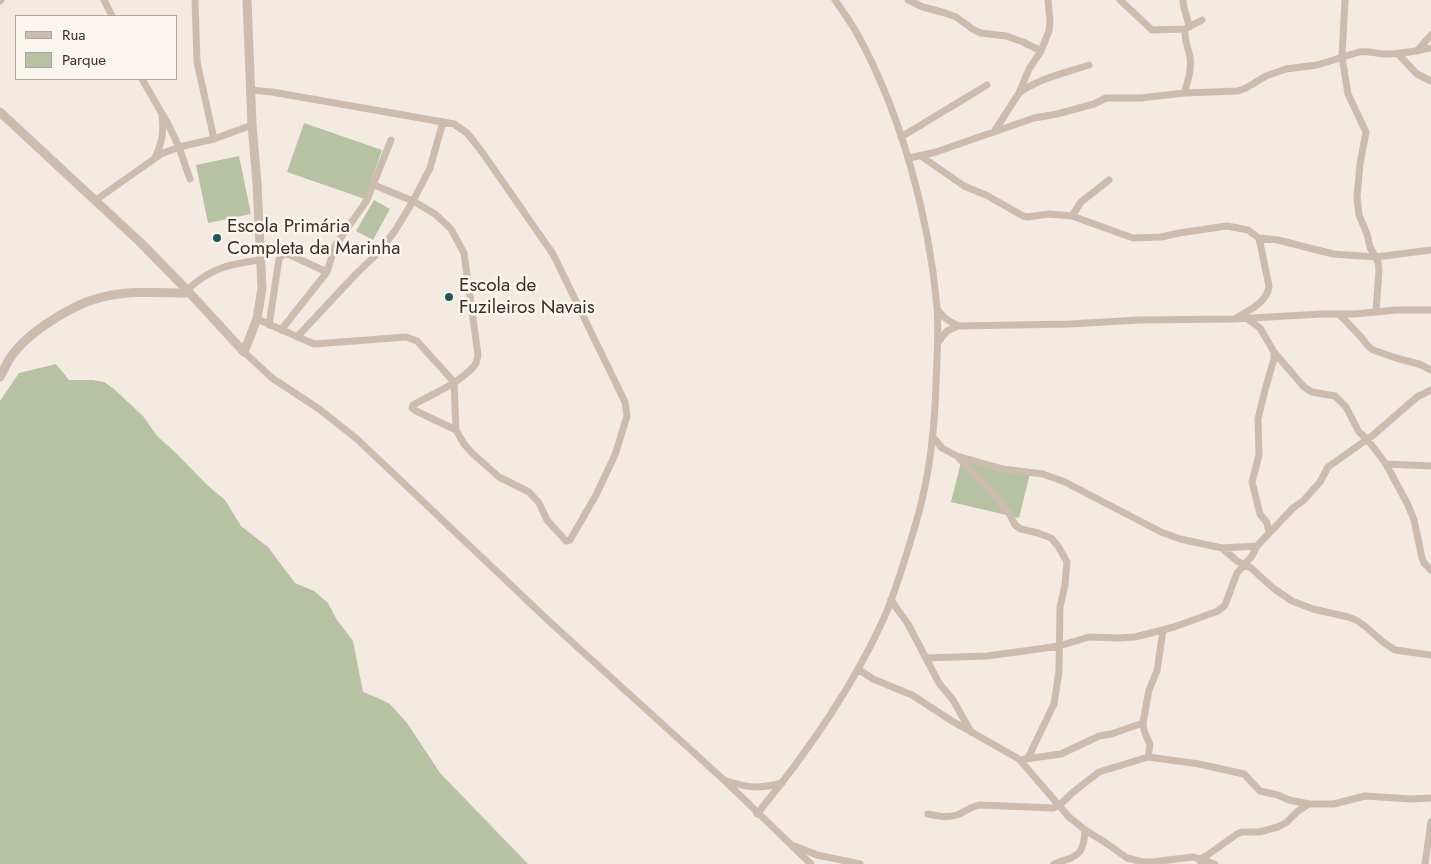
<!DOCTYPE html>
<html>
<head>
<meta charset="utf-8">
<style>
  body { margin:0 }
  #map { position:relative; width:1431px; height:864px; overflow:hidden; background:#f3ebe1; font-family:Jost,sans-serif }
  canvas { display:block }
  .legend { position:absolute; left:15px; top:15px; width:162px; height:65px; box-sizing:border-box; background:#faf5ee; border:1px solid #ada6a0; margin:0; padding:6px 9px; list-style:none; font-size:15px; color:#3a302b }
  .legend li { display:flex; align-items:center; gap:10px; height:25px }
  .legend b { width:25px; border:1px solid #ada6a0 }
</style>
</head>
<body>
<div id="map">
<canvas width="1431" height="864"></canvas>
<ul class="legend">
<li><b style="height:6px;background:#cbbcad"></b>Rua</li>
<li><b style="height:14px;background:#b6c2a1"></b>Parque</li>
</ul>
</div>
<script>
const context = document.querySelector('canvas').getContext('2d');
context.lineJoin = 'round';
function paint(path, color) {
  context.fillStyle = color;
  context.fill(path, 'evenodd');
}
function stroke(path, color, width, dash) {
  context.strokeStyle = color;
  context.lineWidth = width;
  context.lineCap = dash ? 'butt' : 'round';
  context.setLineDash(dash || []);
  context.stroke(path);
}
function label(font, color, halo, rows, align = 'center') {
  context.font = font + ' Jost,sans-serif';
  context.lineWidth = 5;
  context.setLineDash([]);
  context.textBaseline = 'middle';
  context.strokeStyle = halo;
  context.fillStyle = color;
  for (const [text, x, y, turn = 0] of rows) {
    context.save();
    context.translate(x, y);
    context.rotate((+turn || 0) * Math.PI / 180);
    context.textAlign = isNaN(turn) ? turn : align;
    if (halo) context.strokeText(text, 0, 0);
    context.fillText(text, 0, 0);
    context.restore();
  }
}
const green = new Path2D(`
  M304 123 382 150 365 199 287 172Z
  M239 156 251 214 208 223 196 165Z
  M374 200 390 209 373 240 356 231Z
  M56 364 69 380H93L104 382 114 389 143 416 157 436 176 453 207 485 225 500 241 526 268 547 295 583 314 591 328 603 337 620 353 641 363 692 378 698 390 704 407 723 440 773 528 864H0V401L19 373Z
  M962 458 1030 473 1019 518 951 502Z`);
const minor = new Path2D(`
  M104 0 112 16
  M195 0 197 62 214 139
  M908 0 923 7 945 13 956 17 974 30 981 33 1006 36 1023 42 1041 51
  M1120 0 1152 30 1185 29 1202 20
  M1183 0C1183 10 1188 17 1189 27
  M1345 0 1342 57 1348 94 1366 132 1360 164 1357 197 1359 215 1367 234 1370 247 1378 262 1379 270 1376 311
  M0 1 1 0
  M1417 51 1431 35
  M1398 54 1417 74 1431 81
  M142 79 168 124 179 147 190 179
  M251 90 272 92 443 122 454 124 467 133 482 152 553 254 625 402 627 416 615 455 596 495 570 540 566 541 547 520 539 503 529 492 499 477 472 453 464 444 456 430 454 382 417 341 406 337 314 344 257 319
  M1019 93C1040 78 1065 73 1089 65
  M1184 93C1188 82 1192 69 1190 57 1188 47 1184 40 1185 29
  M994 132 1019 93 1029 69 1041 51 1049 31 1050 21 1048 0
  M901 137 987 85
  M921 156 964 186 988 196 1023 216 1027 217 1049 214 1072 216 1133 238 1161 237 1179 233 1227 226 1248 230 1259 238 1278 240 1333 254 1376 257 1431 250
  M155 158C162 142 164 134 162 116
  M909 158 936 152 1034 118 1057 114 1094 104 1106 98H1141L1184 93 1238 91 1246 88 1266 76 1286 69 1317 65 1359 52C1368 51 1375 53 1383 54 1399 55 1415 51 1431 48
  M374 185 413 201 435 214 451 229 464 253 478 355C477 360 477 363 474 366 461 382 431 395 413 405L412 408 416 411 456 430
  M96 200 161 154 179 147 214 139 252 125
  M1072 216 1081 202 1109 180
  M187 290C211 268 229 264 260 260
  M938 310C943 318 950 322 958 326L1070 324 1139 320 1234 319 1321 314H1355L1396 310H1431
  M1340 315 1361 337 1368 346 1373 350 1396 358 1419 364 1431 370
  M1236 318C1249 310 1267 303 1269 286L1259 238
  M1246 318 1260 328 1274 352 1304 387 1312 392 1335 396 1346 407 1359 432 1367 439 1386 464 1431 466
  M269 325 279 259 282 255 288 254 327 272
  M281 330 327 272 335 246 367 200 391 140
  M297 337 356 274 376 255 395 231 413 201 430 168 443 122
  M938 342 947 331 958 326
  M244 352 272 378 319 409 357 439 551 623 724 780 811 864
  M933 437 942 448 957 456 1003 469 1043 474 1065 482 1161 532 1180 539 1222 548 1257 546
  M957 456 995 496 1009 513 1015 525 1021 529 1038 533 1051 538 1058 546 1067 562 1065 585 1060 607 1059 671 1054 704 1028 758
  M1386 464 1408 505 1414 520 1422 558 1424 563 1431 570
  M1269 532 1267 523 1260 514 1252 482 1259 455 1258 419 1265 390 1274 359V352
  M1222 548 1237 561 1251 568 1273 588 1292 601 1313 609 1348 617 1356 620 1366 627 1383 642 1395 650 1431 655
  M891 599 895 606 908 624 939 683 953 700 971 732
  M926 658 987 656 1024 651 1059 646 1089 637 1119 638 1135 637 1174 627 1218 611 1225 605 1237 573 1252 556 1257 546 1293 508 1303 501 1320 482 1328 467 1372 436 1417 397 1431 390
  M858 669 873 679 912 695 952 721 1019 759 1069 817 1085 830 1106 843 1127 858 1143 862H1152L1193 857 1215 864
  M1148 757 1150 745 1144 730 1143 723 1149 690 1157 671 1163 630
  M1025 759 1061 754 1099 736 1111 734 1143 723
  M727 781C748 788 760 789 782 783
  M757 814C807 753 852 689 884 618 895 593 902 568 910 543 914 529 919 514 922 500 931 462 935 422 936 382 937 357 939 332 937 307 929 217 902 117 859 37 852 24 843 12 835 0
  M928 814C938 816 947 818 957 815 965 812 971 806 980 805L1053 808 1059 806 1072 793 1099 772 1148 757 1199 764 1244 774 1260 791 1278 795 1289 800 1309 804
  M795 846 817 855 860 864
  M1200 861V859L1206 856 1237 834 1242 832H1259L1278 827 1287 822 1298 811 1309 804H1334L1365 796 1411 799 1431 798
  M1054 864C1076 856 1084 857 1085 830
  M1425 864 1431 822`);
const tertiary = new Path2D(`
  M0 112 141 243 187 290 244 352 257 319 262 288 257 183 252 125 247 0
  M0 377C4 369 8 360 13 354 30 331 75 303 103 297 131 290 162 293 190 293`);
const markers = [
  [217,238,5,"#22565b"],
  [449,297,5,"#22565b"]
];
const poiNames = [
  ["Escola Primária",227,227],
  ["Completa da Marinha",227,249],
  ["Escola de",459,286],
  ["Fuzileiros Navais",459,308]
];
paint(green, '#b6c2a1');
stroke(minor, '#cbbcad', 7);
stroke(tertiary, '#cbbcad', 9);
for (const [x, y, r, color] of markers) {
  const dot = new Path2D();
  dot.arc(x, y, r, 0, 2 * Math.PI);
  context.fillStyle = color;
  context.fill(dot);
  stroke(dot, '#faf5ee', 2);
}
label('19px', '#3a302b', '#faf5ee', poiNames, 'left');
</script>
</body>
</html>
